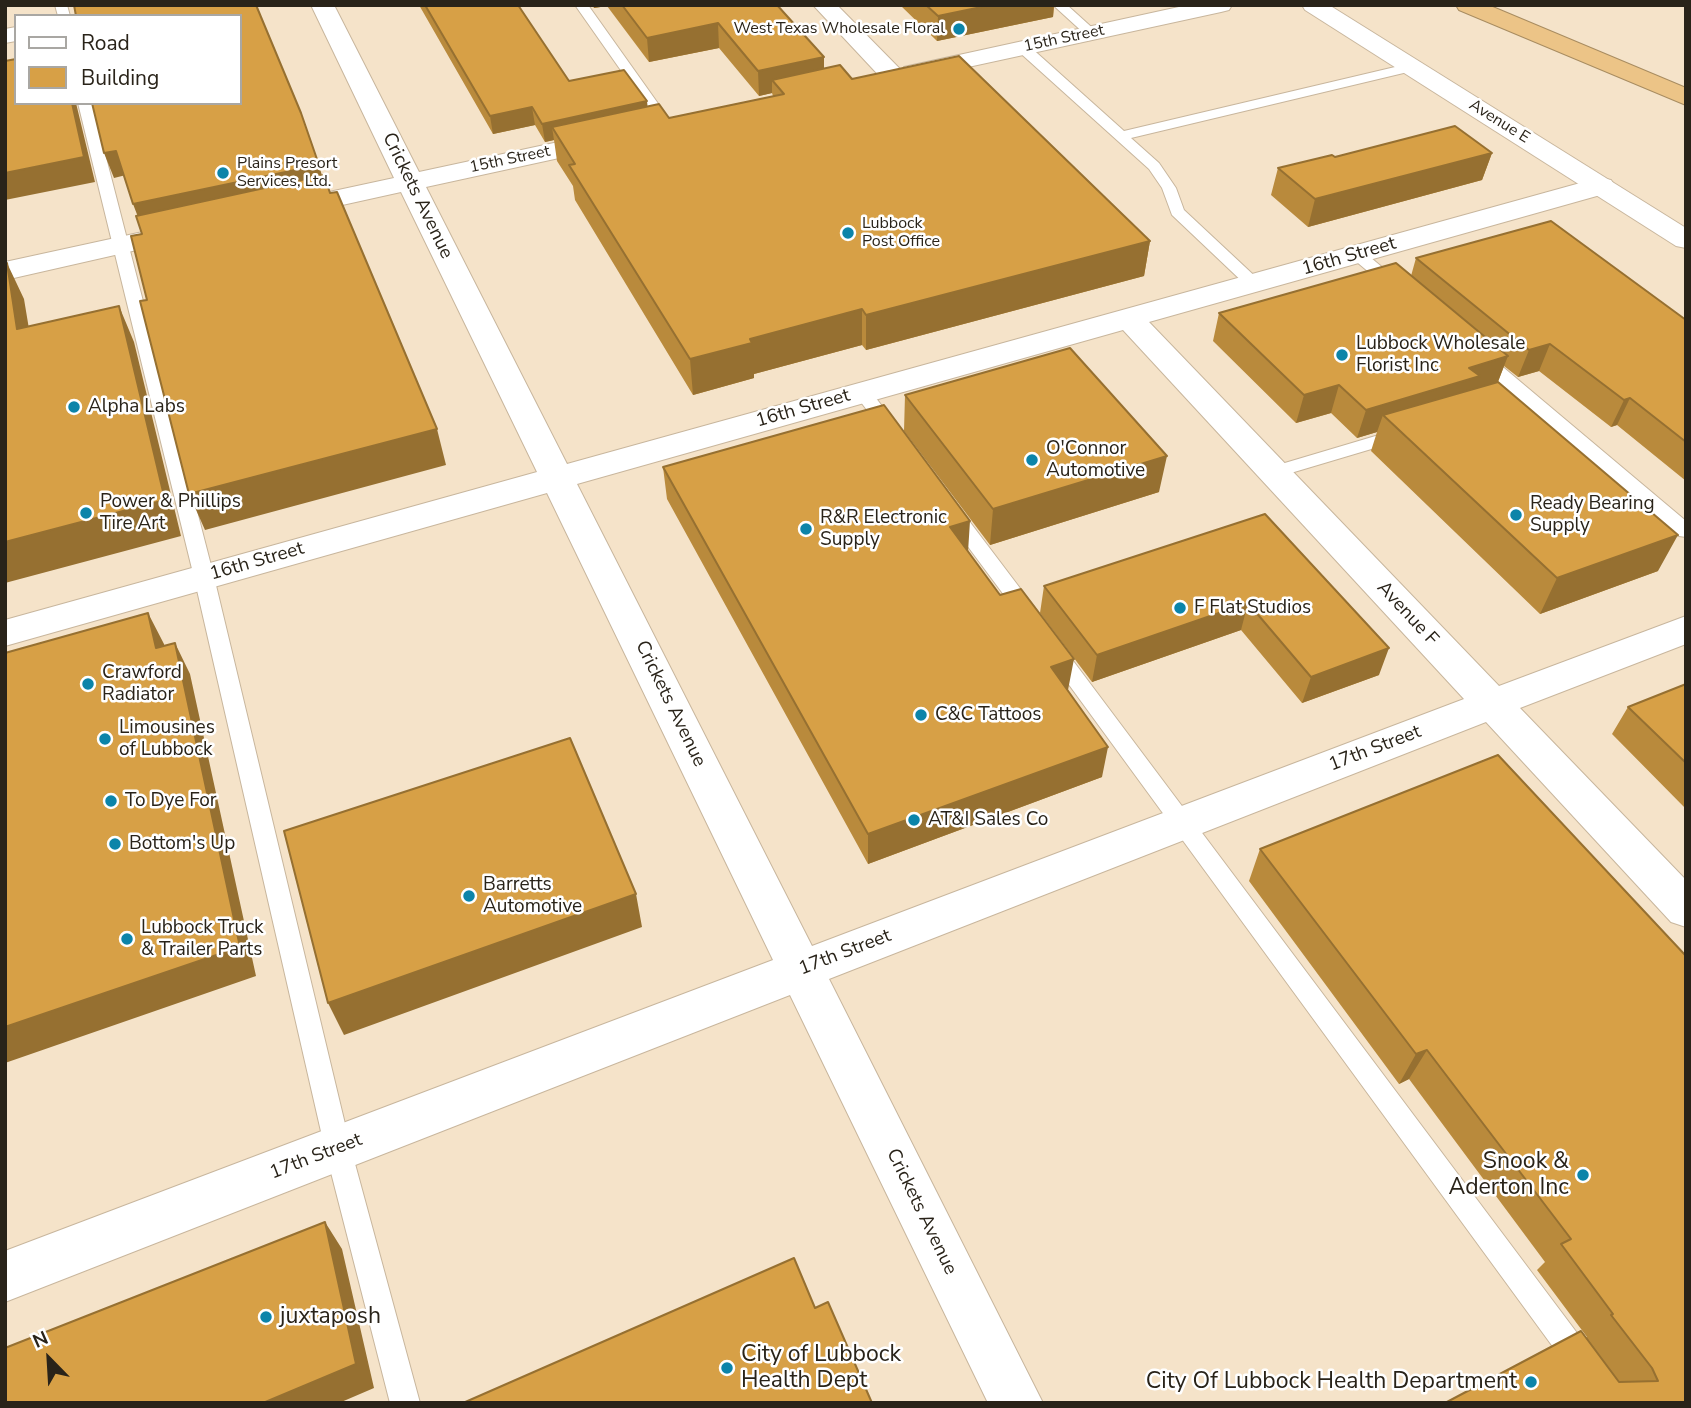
<!DOCTYPE html>
<html>
<head>
<meta charset="utf-8">
<style>
  body { margin:0 }
  #map { position:relative; width:1691px; height:1408px; overflow:hidden; background:#f5e3c9; font-family:"Nunito Sans",sans-serif }
  canvas { display:block }
  .frame { position:absolute; inset:0; border:7px solid #292319; pointer-events:none }
  .legend { position:absolute; left:14px; top:14px; width:228px; height:91px; box-sizing:border-box; background:#fff; border:2px solid #a9a7a3; margin:0; padding:9px 12px; list-style:none; font-size:21px; color:#292319 }
  .legend li { display:flex; align-items:center; gap:14px; height:35px }
  .legend b { width:35px; border:2px solid #a9a7a3 }
  .north { position:absolute; left:14px; top:1324px; width:70px; height:70px; -webkit-text-stroke:5px #fff; paint-order:stroke; rotate:336deg; font-size:19px; font-weight:700; line-height:28px; text-align:center; color:#292319 }
  .north::after { content:''; display:block; margin:auto; width:24px; height:32px; background:#292319; clip-path:polygon(50% 0,100% 100%,50% 72%,0 100%) }
</style>
</head>
<body>
<div id="map">
<canvas width="1691" height="1408"></canvas>
<div class="frame"></div>
<ul class="legend">
<li><b style="height:9px;background:#fff"></b>Road</li>
<li><b style="height:19px;background:#d7a046"></b>Building</li>
</ul>
<div class="north">N</div>
</div>
<script>
const context = document.querySelector('canvas').getContext('2d');
context.lineJoin = 'round';
function stroke(path, color, width, dash) {
  context.strokeStyle = color;
  context.lineWidth = width;
  context.lineCap = dash ? 'butt' : 'round';
  context.setLineDash(dash || []);
  context.stroke(path);
}
function paint(path, color) {
  context.fillStyle = color;
  context.fill(path, 'evenodd');
}
function label(font, color, halo, rows, align = 'center') {
  context.font = font + ' "Nunito Sans",sans-serif';
  context.lineWidth = 5;
  context.setLineDash([]);
  context.textBaseline = 'middle';
  context.strokeStyle = halo;
  context.fillStyle = color;
  for (const [text, x, y, turn = 0] of rows) {
    context.save();
    context.translate(x, y);
    context.rotate((+turn || 0) * Math.PI / 180);
    context.textAlign = isNaN(turn) ? turn : align;
    if (halo) context.strokeText(text, 0, 0);
    context.fillText(text, 0, 0);
    context.restore();
  }
}
const lane = new Path2D(`
  M55 5H67L70 16H58Z
  M575 5H588L674 126 672 129H662Z
  M1053 5H1067L1098 33 1092 37 1087 36Z
  M1023 44 1028 45 1124 131 1412 63 1419 67 1412 71 1131 138 1159 163 1176 188 1184 210 1260 281 1262 284 1254 289 1248 287 1172 215 1162 188 1149 169 1018 51 1016 48Z
  M78 103H92L214 577 351 1149 420 1403H390L325 1149 194 577Z
  M1358 250 1364 252 1401 283 1403 286 1401 289H1389L1352 258 1350 255 1352 252Z
  M1479 351 1485 352 1686 521V537L1679 536 1473 360 1471 356Z
  M863 388 869 389 898 427 901 431 898 435H886L857 397 854 393Z
  M1399 429 1408 435 1405 439 1274 478 1265 472 1268 468Z
  M953 507 960 509 1035 608 1038 613 1035 618H1021L946 517 944 513 946 509Z
  M1055 644 1062 646 1622 1393 1627 1403H1594L1048 656 1045 651 1048 646Z`);
const street = new Path2D(`
  M311 5H334L419 172 605 132 614 134 618 140 614 146 605 148 426 187 567 464 1591 180 1601 178 1611 180 1615 186 1611 192 1149 322 1499 686 1686 616V644L1520 708 1686 880V927L1671 922 1486 722 829 979 1043 1403H988L790 995 5 1302V1251L773 960 547 493 5 646V620L537 472 401 192 288 217 278 215 274 209 278 203 394 178ZM1123 330 1464 699 812 946 577 484Z
  M813 5H837L902 71 904 67 913 65 1188 5H1232L1229 10 1221 12 913 79 906 78 903 82 894 84 885 82Z
  M16 27V41L5 43V29Z
  M184 223 194 225 198 231 194 237 5 280V262Z`);
const secondary = new Path2D(`
  M1302 5H1329L1686 228V248L1676 246 1305 10Z`);
const highway = new Path2D(`
  M1456 5H1488L1686 88V105L1459 10Z`);
const wall = new Path2D(`
  M419 5H518L569 81 647 106 669 118 773 96 772 93 759 96 719 48 649 62 607 6 594 8 592 5H777L824 68 852 79 1150 241 1144 276 866 350 862 345 754 374V378L693 395 575 200 573 186 557 161 554 140 545 142 535 125 493 134Z
  M900 5H1054L1053 17 937 41Z
  M1492 153 1482 180 1308 227 1271 195 1278 168 1335 157Z
  M1416 258 1686 320V481L1617 425 1611 427 1539 371 1518 377 1504 366 1498 382 1658 571 1540 614 1371 451 1377 432 1357 438 1331 413 1296 423 1213 341 1219 313 1411 276Z
  M905 395 1159 492 990 545 904 431Z
  M663 467 1068 690 1102 777 868 864 667 499Z
  M1265 514 1379 675 1302 703 1241 630 1092 682 1040 613 1044 586Z
  M1686 684V809L1612 734 1628 707Z
  M1498 755 1686 1403H1445L1587 1337 1537 1270 1545 1262 1409 1079 1399 1084 1249 881 1260 849Z`);
const shadedWall = new Path2D(`
  M594 5H607V6L594 8Z
  M991 5H1054L1053 17 937 41 938 16Z
  M718 23 719 48 649 62 647 38Z
  M824 57V81L772 80V93L759 96 758 71Z
  M647 101 649 120 552 127 554 140 545 142 542 124Z
  M72 103H76L95 182 5 200V173Z
  M532 107 535 125 493 134 490 116Z
  M116 151 126 175 114 178 104 153Z
  M1492 153 1482 180 1308 227 1315 199Z
  M319 165 326 190 143 230 133 204Z
  M1150 241 1144 276 866 350V315Z
  M7 263 24 299 35 365 17 329Z
  M119 306 134 342 181 536 5 583V542Z
  M862 309V345L754 374V378L693 395 690 359 750 339Z
  M1550 344 1539 371 1518 377 1529 350Z
  M1508 356 1497 384 1383 415 1377 432 1357 438 1366 410 1469 368Z
  M1339 385 1331 413 1296 423 1304 395Z
  M1630 398 1617 425 1611 427 1624 400Z
  M437 429 446 465 205 530 189 494Z
  M1167 456 1159 492 990 545 993 509Z
  M970 521 968 552 950 527Z
  M1678 535 1658 571 1540 614 1557 578Z
  M1248 603 1241 630 1092 682 1097 655Z
  M148 613 164 644 171 679 156 648Z
  M175 643 190 674 256 976 5 1063V1027Z
  M1389 648 1379 675 1302 703 1311 677Z
  M1074 659 1068 690 1046 698 1051 667Z
  M1108 747 1102 777 868 864V834Z
  M636 894 642 927 344 1035 328 1003Z
  M1427 1050 1409 1079 1399 1084 1416 1054Z
  M325 1222 342 1249 374 1388 339 1403H263Z`);
const building = new Path2D(`
  M74 5H256L301 113 319 165 133 204 116 151 104 153 92 103H240V16H76Z
  M425 5H518L569 81 624 70 647 101 542 124 532 107 490 116Z
  M622 5H777L824 57 758 71 718 23 647 38Z
  M926 5H991L938 16Z
  M959 56 1150 241 866 315 862 309 750 339 752 343 690 359 569 165 575 164 552 127 659 104 669 118 784 94 772 80 840 65 852 79Z
  M16 59V103H72L84 157 5 173V61Z
  M1455 126 1492 153 1315 199 1278 168 1332 155 1335 157Z
  M324 175 330 193 337 192 437 429 189 494 140 301 147 300 131 236 142 234 136 216Z
  M1551 221 1686 320V442L1630 398 1624 400 1550 344 1529 350 1416 258Z
  M7 263 17 329 119 306 165 500 5 542V264Z
  M1396 263 1508 356 1469 368 1480 376 1366 410 1339 385 1304 395 1219 313Z
  M1070 348 1167 456 993 509 905 395Z
  M1498 382 1678 535 1557 578 1383 415Z
  M884 405 970 521 950 527 1000 595 1021 589 1074 659 1051 667 1108 747 868 834 663 467Z
  M1265 514 1389 648 1311 677 1248 603 1097 655 1044 586Z
  M148 613 156 648 175 643 240 947 5 1027V653Z
  M1686 684V763L1628 707Z
  M570 738 636 894 328 1003 284 831Z
  M1498 755 1686 956V1403H1445L1581 1331 1619 1382 1658 1381 1652 1368 1611 1315 1613 1314 1561 1244 1571 1239 1427 1050 1416 1054 1260 849Z
  M325 1222 356 1364 263 1403H5V1348Z
  M794 1258 815 1308 828 1302 872 1403H463Z`);
const markers = [
  [959,29,7,"#0c84a9"],
  [223,173,7,"#0c84a9"],
  [848,233,7,"#0c84a9"],
  [1342,355,7,"#0c84a9"],
  [74,407,7,"#0c84a9"],
  [1032,460,7,"#0c84a9"],
  [86,513,7,"#0c84a9"],
  [1516,515,7,"#0c84a9"],
  [806,529,7,"#0c84a9"],
  [1180,608,7,"#0c84a9"],
  [88,684,7,"#0c84a9"],
  [921,715,7,"#0c84a9"],
  [105,739,7,"#0c84a9"],
  [111,801,7,"#0c84a9"],
  [914,820,7,"#0c84a9"],
  [115,844,7,"#0c84a9"],
  [469,896,7,"#0c84a9"],
  [127,939,7,"#0c84a9"],
  [1583,1175,7,"#0c84a9"],
  [266,1317,7,"#0c84a9"],
  [727,1368,7,"#0c84a9"],
  [1531,1382,7,"#0c84a9"]
];
const farPoinames = [
  ["West Texas Wholesale Floral",945,29,"right"],
  ["Plains Presort",237,164],
  ["Services, Ltd.",237,182],
  ["Lubbock",862,224],
  ["Post Office",862,242]
];
const farStreetnames = [
  ["15th Street",1064,39,-12],
  ["Avenue E",1499,122,32],
  ["15th Street",510,160,-12]
];
const streetNames = [
  ["Crickets Avenue",417,196,64],
  ["16th Street",1349,257,-16],
  ["16th Street",803,409,-16],
  ["16th Street",257,562,-16],
  ["Avenue F",1407,614,47],
  ["Crickets Avenue",670,704,64],
  ["17th Street",1375,749,-21],
  ["17th Street",845,953,-21],
  ["17th Street",316,1157,-21],
  ["Crickets Avenue",921,1212,64]
];
const poiNames = [
  ["Lubbock Wholesale",1356,344],
  ["Florist Inc",1356,366],
  ["Alpha Labs",88,407],
  ["O'Connor",1046,449],
  ["Automotive",1046,471],
  ["Power & Phillips",100,502],
  ["Tire Art",100,524],
  ["Ready Bearing",1530,504],
  ["Supply",1530,526],
  ["R&R Electronic",820,518],
  ["Supply",820,540],
  ["F Flat Studios",1194,608],
  ["Crawford",102,673],
  ["Radiator",102,695],
  ["C&C Tattoos",935,715],
  ["Limousines",119,728],
  ["of Lubbock",119,750],
  ["To Dye For",125,801],
  ["AT&I Sales Co",928,820],
  ["Bottom's Up",129,844],
  ["Barretts",483,885],
  ["Automotive",483,907],
  ["Lubbock Truck",141,928],
  ["& Trailer Parts",141,950]
];
const nearPoinames = [
  ["Snook &",1569,1162],
  ["Aderton Inc",1569,1188],
  ["juxtaposh",280,1317,"left"],
  ["City of Lubbock",741,1355,"left"],
  ["Health Dept",741,1381,"left"],
  ["City Of Lubbock Health Department",1517,1382]
];
stroke(lane, '#c8b69d', 2);
stroke(street, '#c8b69d', 2);
stroke(secondary, '#c8b69d', 2);
stroke(highway, '#a88c60', 2);
paint(lane, '#fff');
paint(street, '#fff');
paint(secondary, '#fff');
paint(highway, '#ecc487');
paint(wall, '#b98a3c');
paint(shadedWall, '#967031');
paint(building, '#d7a046');
stroke(building, '#967031', 2);
for (const [x, y, r, color] of markers) {
  const dot = new Path2D();
  dot.arc(x, y, r, 0, 2 * Math.PI);
  context.fillStyle = color;
  context.fill(dot);
  stroke(dot, '#fff', 2.5);
}
label('16px', '#292319', '#fff', farPoinames, 'left');
label('16px', '#292319', '#fff', farStreetnames);
label('19px', '#292319', '#fff', streetNames);
label('19px', '#292319', '#fff', poiNames, 'left');
label('23px', '#292319', '#fff', nearPoinames, 'right');
</script>
</body>
</html>
